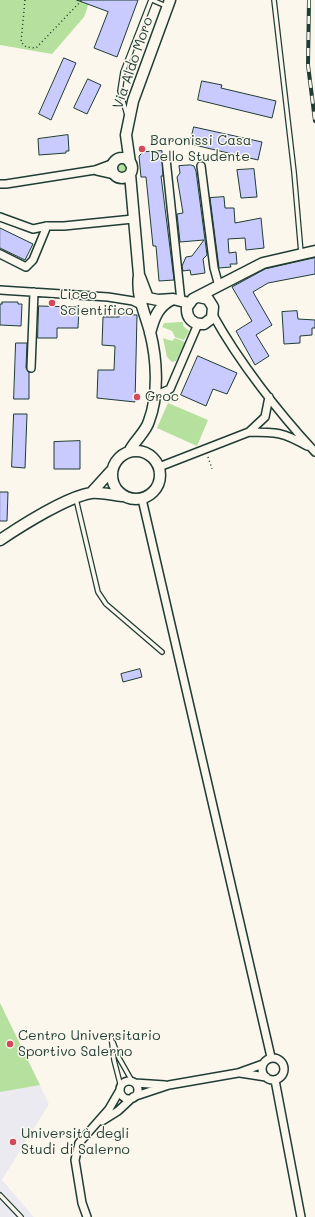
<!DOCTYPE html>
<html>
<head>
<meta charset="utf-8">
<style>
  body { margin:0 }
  canvas { display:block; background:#fbf7ec }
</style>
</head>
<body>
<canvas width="315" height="1217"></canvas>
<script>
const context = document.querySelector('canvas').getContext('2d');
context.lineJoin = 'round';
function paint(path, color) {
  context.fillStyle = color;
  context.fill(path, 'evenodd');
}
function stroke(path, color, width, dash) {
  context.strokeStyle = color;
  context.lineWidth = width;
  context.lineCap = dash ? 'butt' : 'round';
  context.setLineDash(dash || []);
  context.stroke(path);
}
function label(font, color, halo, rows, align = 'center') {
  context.font = font + ' Mali,sans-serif';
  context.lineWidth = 3;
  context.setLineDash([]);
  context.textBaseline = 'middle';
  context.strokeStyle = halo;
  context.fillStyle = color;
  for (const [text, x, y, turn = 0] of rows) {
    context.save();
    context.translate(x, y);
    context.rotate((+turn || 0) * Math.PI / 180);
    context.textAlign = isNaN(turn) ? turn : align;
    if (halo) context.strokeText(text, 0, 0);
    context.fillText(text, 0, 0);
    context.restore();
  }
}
const built = new Path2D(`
  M0 1003 49 1104 2 1180 34 1217H0Z`);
const green = new Path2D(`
  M0 0H90L84 17 52 54 0 45Z
  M116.5 168a5.5 5.5 0 1 1 11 0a5.5 5.5 0 1 1-11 0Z
  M183 322V326L189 331 184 340 175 337 172 331 162 327 164 323Z
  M163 338 172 341 175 338 185 342 176 361 172 362 167 357Z
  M168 403 208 420 197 446 157 428Z
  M0 1003 40 1085 0 1092Z`);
const building = new Path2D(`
  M77 0H138L117 57 94 48 108 12Z
  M64 58 76 63 51 120 39 114Z
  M88 79 101 85 87 114 74 108Z
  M202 81 222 85 221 88 276 101 272 118 198 100Z
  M194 127 262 142 258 160 190 144Z
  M68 135 69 151H66V153L39 155 38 139Z
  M162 151 163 176H161L174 280 159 281 156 246H153L146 177H141L139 156 143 152Z
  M191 165 194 166 196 171 207 255 203 259 205 273 191 275 190 270 183 271 182 266 186 257 192 256 204 240 180 242 177 214 183 213 177 177 180 173 179 166Z
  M254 169 257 197 241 198 237 170Z
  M224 197 225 208H234L235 223 261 218 264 248 246 250 245 238 228 239 229 253 236 252 237 264H230L231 267 219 268 210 198Z
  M0 228 33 244 25 260 0 248Z
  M315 258V274L268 283 253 292 272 325 256 335 269 356 255 365 236 331 252 321 232 287 265 269Z
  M2 302H18V304H22L21 326 0 325V304H2Z
  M39 306 79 307 78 328H57V338H38Z
  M297 311 298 319 315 320V328H312V335L300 336V343L284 344 282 312Z
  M120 314 137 315 135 402 97 398 98 370H114L115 346 102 345 103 317H119Z
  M16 343H27L26 368 29 372V399H14Z
  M198 356 237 373 227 394 213 389 206 406 181 395Z
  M14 414H27L25 468 12 467Z
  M80 441V469H54V442Z
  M0 492H8L7 521H0Z
  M140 669 142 677 123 682 121 674Z`);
const path = new Path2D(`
  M25 0 21 42 26 47 36 48 82 0
  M208 457 212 469`);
const lane = new Path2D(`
  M152 0 166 6
  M274 0 294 172 301 253
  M127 115 120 91 123 72 151 0
  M76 499 98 592 106 604 162 652
  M111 1036 114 1060 121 1087
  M113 1042 119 1058 132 1081
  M0 1195 21 1217`);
const street = new Path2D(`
  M166 159 181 301
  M201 166 214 268 219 286
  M97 171 115 175
  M0 184H6L95 170 114 163
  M0 217 33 229 47 226H64L133 219
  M0 254 26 267 33 260 47 226
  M0 290 108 297 133 301 141 305
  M213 315C239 362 279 413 315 452
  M31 368 34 292
  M154 396 170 389 198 324
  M249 432C276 432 283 432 307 446
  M159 467 249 432 265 417 269 397
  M142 499 271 1057
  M262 1069a11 11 0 1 1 22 0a11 11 0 1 1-22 0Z
  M240 1073 266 1077
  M275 1080 301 1217
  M120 1090a9 9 0 1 1 18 0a9 9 0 1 1-18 0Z
  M135 1083 165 1085
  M136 1096 169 1085 238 1073 263 1064
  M102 1121 118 1111 133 1097
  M87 1217 82 1203 75 1160 79 1143 109 1109 120 1090`);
const secondary = new Path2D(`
  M112 168a10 10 0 1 1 20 0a10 10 0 1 1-20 0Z
  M130 163 126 135 133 101 170 0
  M140 277 148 298 158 300 173 299 189 303
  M199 297 208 299 213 307 212 318 204 324C193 325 186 318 187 307L193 299 263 263 315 251
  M150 333C154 318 158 306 173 299
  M112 475a24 24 0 1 1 48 0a24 24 0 1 1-48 0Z
  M129 452C134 441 146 432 149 421 159 395 157 359 150 332 145 313 136 296 139 275L130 174
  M91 493 111 471
  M0 540C21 526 67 497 91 493 101 492 112 495 122 496`);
const rail = new Path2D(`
  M309 0 308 65 315 121`);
const markers = [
  [142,149,4,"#d1495b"],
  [52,303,4,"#d1495b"],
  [137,397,4,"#d1495b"],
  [10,1044,4,"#d1495b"],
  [13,1142,4,"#d1495b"]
];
const streetNames = [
  ["Via Aldo Moro",133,63,-71]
];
const poiNames = [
  ["Baronissi Casa",150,141],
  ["Dello Studente",150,157],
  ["Liceo",60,295],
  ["Scientifico",60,311],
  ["Groc",145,397],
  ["Centro Universitario",18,1036],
  ["Sportivo Salerno",18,1052],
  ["Università degli",21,1134],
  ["Studi di Salerno",21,1150]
];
paint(built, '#eceaf1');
paint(green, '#b6e09d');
paint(building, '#c9cafd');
stroke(building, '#1f3d34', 1);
stroke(lane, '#1f3d34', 6);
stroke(street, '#1f3d34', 10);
stroke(secondary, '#1f3d34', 13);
stroke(path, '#1f3d34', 1.5, [1, 3]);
stroke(lane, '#fbf7ec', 3.5);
stroke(street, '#fbf7ec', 7);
stroke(secondary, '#fbf7ec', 10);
stroke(rail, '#1f3d34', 4);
stroke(rail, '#fbf7ec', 2.5, [8]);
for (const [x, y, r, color] of markers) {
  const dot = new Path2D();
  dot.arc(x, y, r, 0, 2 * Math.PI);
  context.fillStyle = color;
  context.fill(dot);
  stroke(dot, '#fbf7ec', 1.5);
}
label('14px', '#1f3d34', '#fbf7ec', streetNames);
label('14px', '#1f3d34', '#fbf7ec', poiNames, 'left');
</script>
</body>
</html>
